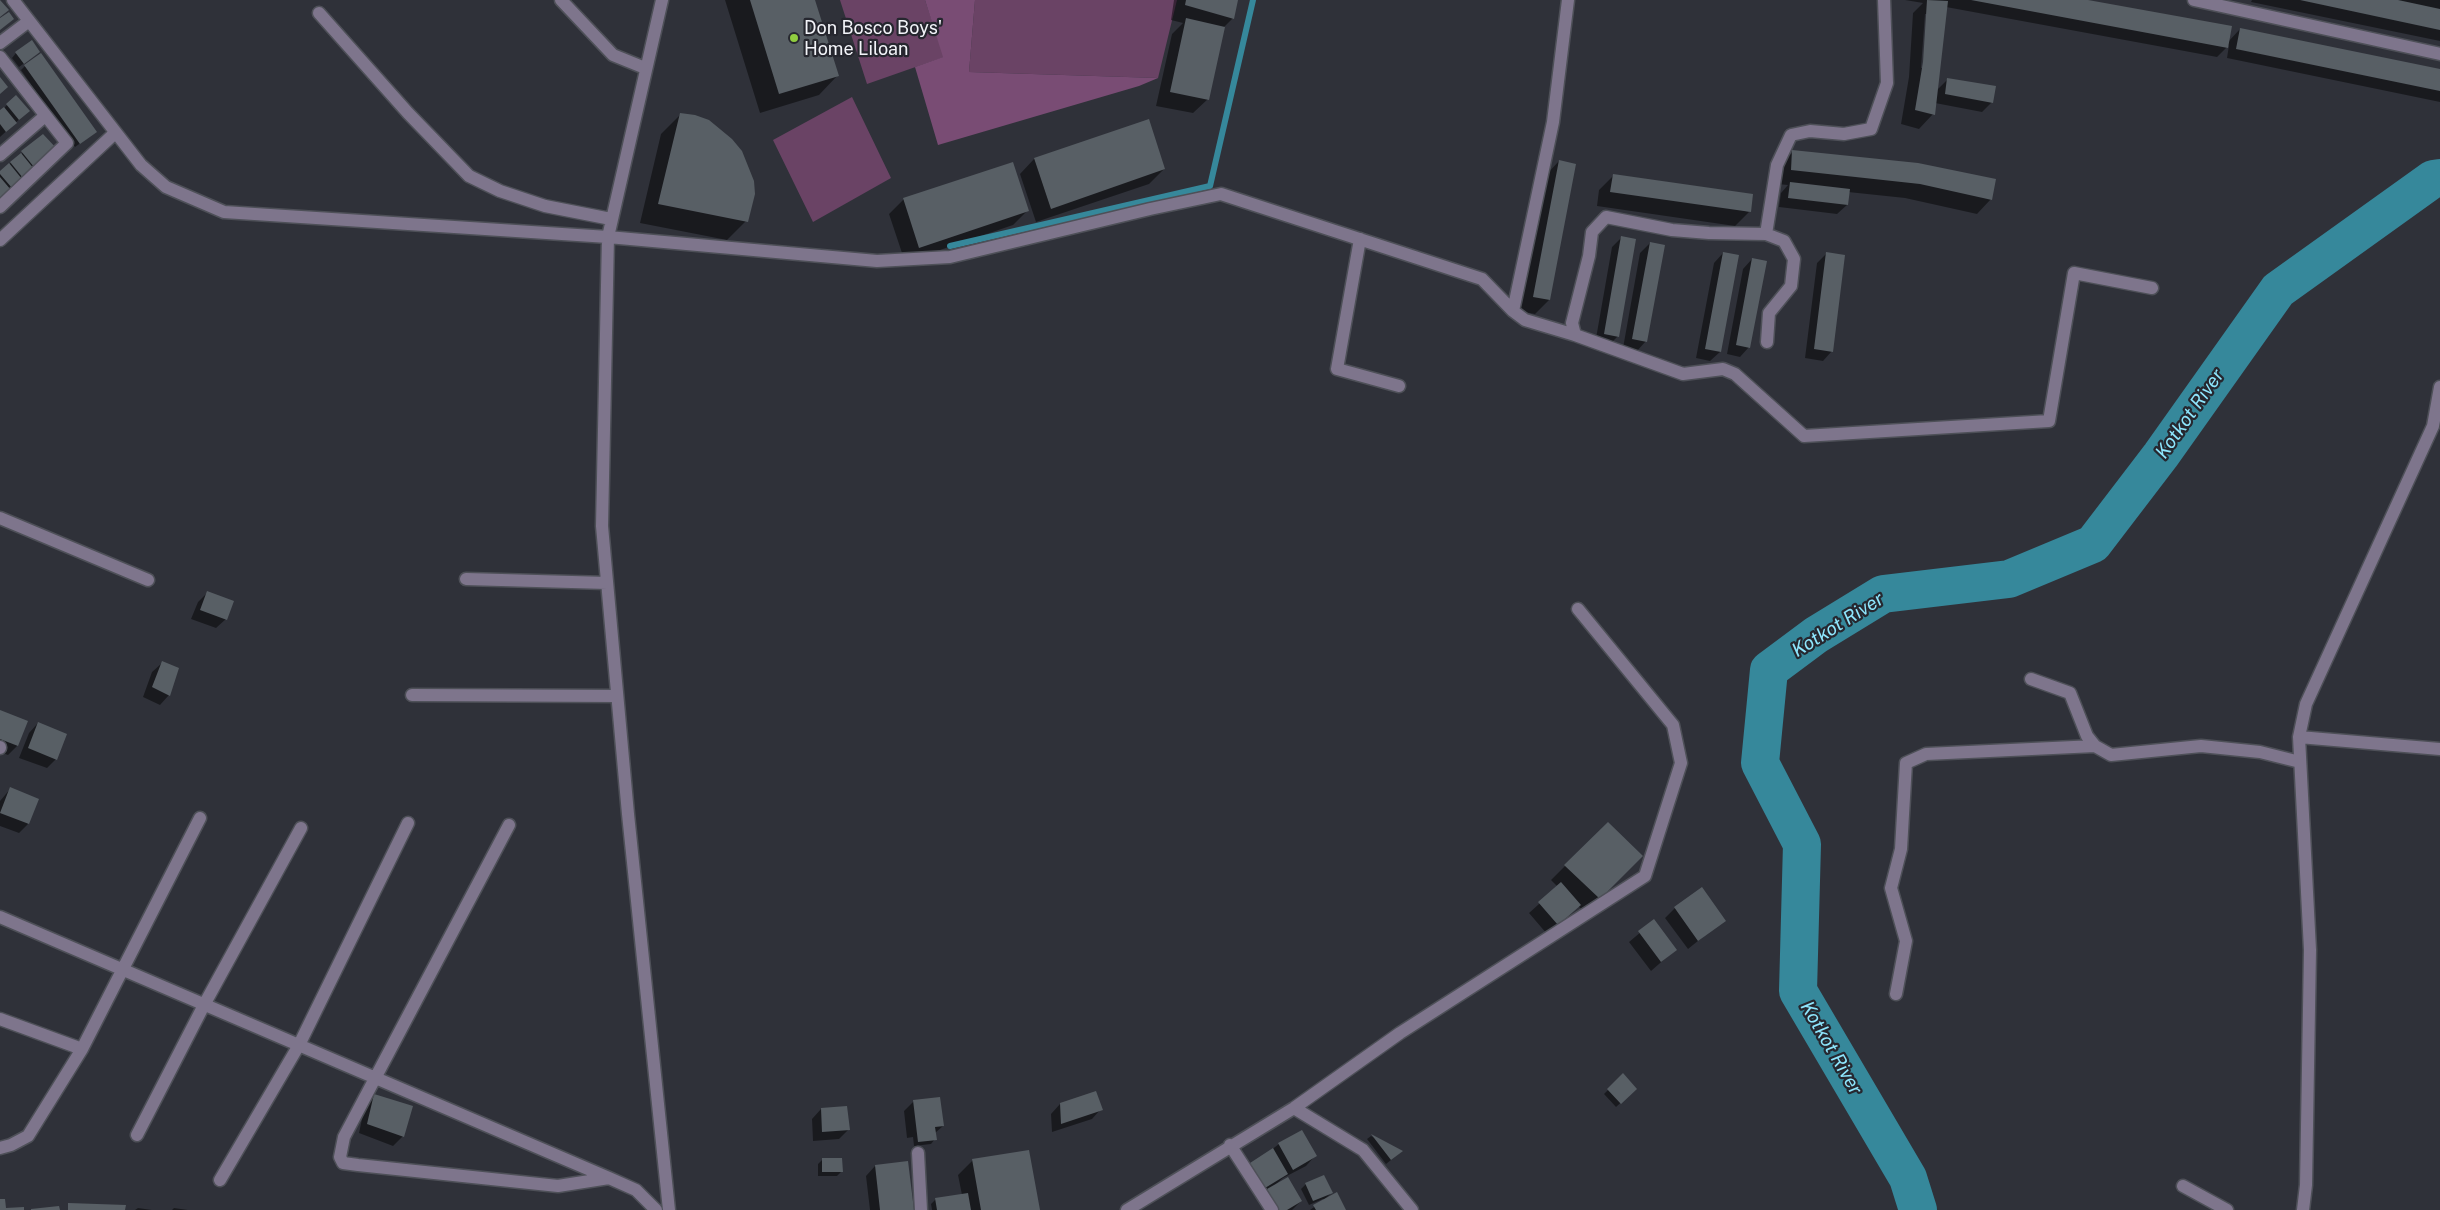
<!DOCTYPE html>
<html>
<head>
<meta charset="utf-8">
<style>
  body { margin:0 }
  canvas { display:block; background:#2f3139 }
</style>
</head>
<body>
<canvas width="2440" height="1210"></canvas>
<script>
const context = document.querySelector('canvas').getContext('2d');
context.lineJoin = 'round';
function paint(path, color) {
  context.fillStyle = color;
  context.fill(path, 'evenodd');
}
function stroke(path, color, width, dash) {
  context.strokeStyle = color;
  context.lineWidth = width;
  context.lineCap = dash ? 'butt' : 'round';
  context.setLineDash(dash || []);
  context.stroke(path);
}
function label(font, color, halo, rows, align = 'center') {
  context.font = font + ' "Public Sans",sans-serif';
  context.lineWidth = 4.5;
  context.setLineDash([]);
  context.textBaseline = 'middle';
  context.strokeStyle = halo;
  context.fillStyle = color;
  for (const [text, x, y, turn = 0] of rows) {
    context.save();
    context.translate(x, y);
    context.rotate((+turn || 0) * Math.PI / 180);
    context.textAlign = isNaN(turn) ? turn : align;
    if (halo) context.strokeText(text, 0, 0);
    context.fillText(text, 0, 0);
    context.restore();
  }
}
const green = new Path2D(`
  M840 0H925L944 57 867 84Z
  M975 0H1177L1158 78 969 72Z
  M852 97 891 178 813 222 773 140Z`);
const forest = new Path2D(`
  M925 0H975L969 72 1158 78 1139 86 938 145 915 67 943 57Z`);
const shadow = new Path2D(`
  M725 0H813L838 75 819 95 760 113Z
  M1174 0H1237L1233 18 1224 27 1208 99 1193 113 1156 106 1172 34 1183 23 1171 20Z
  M1905 0H2082L2228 42 2240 29 2440 70V102L2227 58 2229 45 2217 57 1946 7 1936 91 1947 80 1992 102 1982 112 1935 103 1933 114 1919 129 1901 124 1909 77 1913 13 1923 3ZM1925 14H1927L1923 68H1921Z
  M2252 0H2440V41L2251 2Z
  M16 53 34 56 19 67 12 58Z
  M25 66 96 132 75 147 21 70Z
  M7 105 24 115 0 137V112Z
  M680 115 746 221 727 240 640 223 661 134Z
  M43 136 55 149 0 198V172Z
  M1793 152 1991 199 1977 214 1905 198 1848 192 1847 205 1837 214 1779 207 1781 193 1788 185 1777 184 1778 166Z
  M1034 159 1164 169 1149 184 1036 222 1020 174Z
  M1559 161 1549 300 1535 314 1519 311 1545 176Z
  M1613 176 1749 212 1735 226 1597 206 1599 190Z
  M904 199 1027 211 1013 225 905 262 889 214Z
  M1622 237 1618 336 1608 346 1595 344 1612 247Z
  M1650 243 1646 341 1637 351 1623 348 1640 253Z
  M1723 253 1737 256 1720 352 1710 361 1696 358 1714 263Z
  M1826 254 1832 351 1823 361 1805 358 1817 263Z
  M1752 259 1749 347 1740 357 1727 354 1743 269Z
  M207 593 226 619 216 628 191 619 198 602Z
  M162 663 169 695 160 705 143 697 152 672Z
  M0 711 26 721 17 746 8 755 0 752Z
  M38 723 56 759 47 768 19 758 29 733Z
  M11 788 28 824 19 833 0 826V801Z
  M1641 856 1585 912 1578 906 1547 934 1529 913 1558 887 1551 880 1565 866Z
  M1675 908 1724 920 1688 949 1665 918Z
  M1654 921 1675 950 1651 971 1629 942Z
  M1623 1075 1636 1089 1616 1107 1604 1094Z
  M374 1095 403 1136 393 1146 359 1133 365 1105Z
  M914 1101 943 1126 934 1134 935 1139 931 1144 914 1146 913 1137 907 1138 904 1111Z
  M1060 1104 1101 1109 1092 1119 1052 1132 1051 1114Z
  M821 1109 849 1129 839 1139 813 1141 812 1119Z
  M1371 1136 1401 1152 1386 1164 1367 1139Z
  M1279 1144 1315 1156 1306 1166 1283 1178 1276 1184 1301 1201 1292 1210H1264L1258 1200 1268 1190 1255 1197 1241 1173Z
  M823 1159 841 1172 837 1176H818V1164Z
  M973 1160 1039 1210H932L931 1204 936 1199 962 1195 958 1175Z
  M875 1166 912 1210H870L866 1176Z
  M1306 1184 1331 1193 1324 1200 1345 1210H1310L1324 1200 1323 1199 1309 1205 1301 1189Z
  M138 1208 152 1210H135Z
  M174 1208 188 1210H172Z`);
const stream = new Path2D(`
  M950 246 1210 186 1253 0`);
const river = new Path2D(`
  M1918 1210 1908 1178 1798 991 1802 844 1760 763 1769 670 1816 635 1883 594 2009 579 2093 544 2161 455 2278 290 2433 179 2440 178`);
const building = new Path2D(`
  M0 0 9 10 0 17Z
  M750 0H815L839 76 779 94Z
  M1186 0H1238L1234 19 1185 5Z
  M1927 0 1948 1 1935 115 1915 110 1923 62Z
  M1971 0H2088L2232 26 2228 48Z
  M2300 0H2398L2440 9V30Z
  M9 12 14 19 0 30V18Z
  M1186 18 1225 27 1209 100 1170 92Z
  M2240 28 2440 69V91L2236 49Z
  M32 40 40 52 24 64 15 52Z
  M41 53 97 132 80 144 24 65Z
  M0 77 8 87 0 94Z
  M1947 78 1996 86 1993 103 1945 94Z
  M16 95 30 111 19 120 6 104Z
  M4 107 17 123 6 132 0 124V110Z
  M680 113 695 115 709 120 732 139 742 151 754 181 755 194 748 222 658 204Z
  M1149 119 1165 169 1051 209 1034 158Z
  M43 134 57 149 34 167 21 151Z
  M1792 150 1918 163 1996 179 1992 200 1920 184 1791 170Z
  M21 153 34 169 23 178 10 162Z
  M1559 160 1576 164 1550 300 1533 297Z
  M1013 162 1029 211 919 248 903 198Z
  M9 163 22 179 12 188 0 174V171Z
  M1613 174 1753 194 1751 212 1610 192Z
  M0 177 11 190 0 199Z
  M1790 182 1850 189 1848 205 1788 198Z
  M1621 236 1636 239 1619 337 1604 334Z
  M1650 242 1665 245 1647 342 1632 339Z
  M1723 252 1739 255 1721 352 1705 349Z
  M1826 252 1845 255 1833 352 1814 349Z
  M1752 258 1767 261 1750 348 1736 345Z
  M207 591 234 601 227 620 200 610Z
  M162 661 179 668 170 696 152 687Z
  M0 710 28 721 18 746 0 739Z
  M38 722 67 734 57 760 28 748Z
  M10 787 39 799 29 824 0 813Z
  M1608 822 1643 856 1600 899 1564 865Z
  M1561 882 1581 905 1558 925 1538 902Z
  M1702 887 1726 921 1698 941 1674 907Z
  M1654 919 1677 950 1661 962 1638 931Z
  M1623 1073 1637 1089 1621 1104 1607 1089Z
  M1096 1091 1103 1110 1061 1124 1060 1103Z
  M374 1094 413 1106 404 1137 367 1124Z
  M940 1097 944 1126 935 1127 937 1140 918 1142 913 1100Z
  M847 1106 850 1130 822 1132 821 1108Z
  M1302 1130 1317 1156 1293 1170 1278 1143Z
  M1371 1134 1403 1151 1391 1160Z
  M1273 1148 1288 1174 1265 1188 1250 1163Z
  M1029 1150 1040 1210H981L972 1159Z
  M822 1158H842L843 1172H822Z
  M908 1161 914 1210H880L875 1165Z
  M1324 1175 1333 1193 1313 1201 1305 1183Z
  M1288 1177 1302 1201 1287 1210H1279L1267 1189Z
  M1337 1192 1346 1210H1316L1313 1205Z
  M968 1193 971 1210H937L935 1198Z
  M0 1199H5L6 1208 24 1207V1210H0Z
  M68 1203 126 1205 125 1210H68Z
  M59 1206 60 1210H31V1209Z`);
const minor = new Path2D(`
  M13 0 141 165 166 187 224 212 608 237 877 261 950 257 1150 209 1221 194 1482 279 1513 311 1525 320 1575 335 1683 374 1723 369 1735 374 1804 436 2049 421 2074 273 2152 288
  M561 0 613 55 645 68
  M662 0 608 237 602 526 628 814 669 1210
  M2194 0 2440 54
  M319 13 408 113 469 176 500 191 545 206 611 219
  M0 43 29 21
  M0 57 67 143 0 207
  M0 155 45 116
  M1766 234 1777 165 1791 135 1810 131 1844 134 1871 129 1887 83 1884 0
  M1360 239 1337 369 1399 386
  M0 240 115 133
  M1513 311 1553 122 1568 0
  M1575 335 1572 323 1589 256 1592 232 1606 217 1672 230 1709 233 1766 234 1784 241 1794 259 1791 286 1769 313 1767 342
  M0 518 148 580
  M466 579 607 583
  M2031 679 2070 693 2087 736 2095 746 2111 755 2201 746 2260 752 2300 762
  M412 695 617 696
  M2299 737 2440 749
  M0 748V747
  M509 825 344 1137 340 1157 343 1163 358 1165 558 1186 609 1178
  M0 917 609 1178 636 1190 656 1210
  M1896 994 1906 941 1891 888 1901 849 1906 763 1926 754 2095 746
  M0 1019 82 1049
  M1294 1108 1363 1150 1412 1210
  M137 1135 204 1005 301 828
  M1230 1145 1272 1210
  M0 1148 11 1145 28 1136 82 1049 200 818
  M918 1153 921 1210
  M220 1180 299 1045 408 823
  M2183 1186 2227 1210
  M1127 1210 1294 1108 1400 1033 1645 876 1681 763 1673 725 1578 609
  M2303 1210 2306 1185 2310 950 2299 737 2306 704 2433 426 2440 387`);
const markers = [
  [794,38,5,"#90cd40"]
];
const poiNames = [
  ["Don Bosco Boys'",804,28],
  ["Home Liloan",804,49]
];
const waterNames = [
  ["Kotkot River",2190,414,-55],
  ["Kotkot River",1838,625,-32],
  ["Kotkot River",1831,1048,60]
];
paint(green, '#6a4365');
paint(forest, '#794c74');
paint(shadow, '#0007');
stroke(stream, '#36889b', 6);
stroke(river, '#36889b', 38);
paint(building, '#585f65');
stroke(minor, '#4e5058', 15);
stroke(minor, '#7e758c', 12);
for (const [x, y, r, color] of markers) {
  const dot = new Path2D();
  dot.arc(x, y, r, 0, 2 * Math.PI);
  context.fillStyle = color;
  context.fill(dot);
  stroke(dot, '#26272f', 2);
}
label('18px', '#f3f4f9', '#26272f', poiNames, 'left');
label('italic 19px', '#8ee6fd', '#26272f', waterNames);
</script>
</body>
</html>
